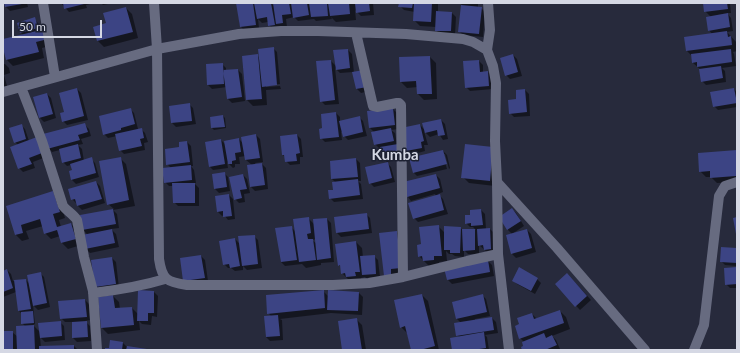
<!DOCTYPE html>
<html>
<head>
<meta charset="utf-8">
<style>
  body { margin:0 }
  #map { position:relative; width:740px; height:353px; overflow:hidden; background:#272a3c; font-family:Lato,sans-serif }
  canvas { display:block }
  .frame { position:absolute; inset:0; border:4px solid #d5d8e4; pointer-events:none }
  .scale { position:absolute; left:12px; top:20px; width:90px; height:18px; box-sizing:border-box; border:2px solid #d5d8e4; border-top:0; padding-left:5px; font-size:12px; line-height:14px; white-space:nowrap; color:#d5d8e4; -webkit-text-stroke:3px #1d2132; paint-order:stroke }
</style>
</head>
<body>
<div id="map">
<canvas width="740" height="353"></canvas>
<div class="frame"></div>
<div class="scale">50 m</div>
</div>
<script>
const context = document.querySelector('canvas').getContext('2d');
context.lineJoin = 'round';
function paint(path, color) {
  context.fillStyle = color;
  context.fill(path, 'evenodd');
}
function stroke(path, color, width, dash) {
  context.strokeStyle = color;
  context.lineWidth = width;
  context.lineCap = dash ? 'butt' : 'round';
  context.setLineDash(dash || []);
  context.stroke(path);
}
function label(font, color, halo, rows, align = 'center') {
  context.font = font + ' Lato,sans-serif';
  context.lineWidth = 3;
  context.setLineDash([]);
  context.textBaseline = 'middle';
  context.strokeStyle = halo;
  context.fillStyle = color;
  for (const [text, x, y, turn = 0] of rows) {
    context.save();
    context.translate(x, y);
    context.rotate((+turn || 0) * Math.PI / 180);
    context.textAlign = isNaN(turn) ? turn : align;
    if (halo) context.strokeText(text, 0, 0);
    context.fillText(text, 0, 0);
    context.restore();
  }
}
const shadow = new Path2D(`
  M5 3H27L28 7 10 11 6 7Z
  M61 3H94L86 5 87 8 69 12Z
  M101 3H113L103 5Z
  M237 3H271L274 6 273 3H373L374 15 361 16 355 10 356 20 336 22 331 17 332 19 316 21 314 19 298 21 294 17 286 19 287 27 273 29 269 25 268 22 262 23 258 19 259 28 244 30 240 26Z
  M400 3H438V12L452 13 456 17 455 35 440 34 436 30V27L420 26 414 20 415 12 404 10 400 6Z
  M459 3H478V7L481 8 485 12 483 37 463 35 459 31 462 5Z
  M704 3H730L731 13H727L731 18 733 31 727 32 737 43V51L733 52 734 54 736 66 722 68 725 71 726 82 706 85 702 81 701 70 693 63 692 56 687 51 685 38 712 34 709 30 711 17 705 11Z
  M126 8 132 14 138 38 104 47 98 41 95 27 107 24Z
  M34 19 38 23 41 31 53 45 42 48 44 58 13 66 7 60 3 40 23 35 21 33Z
  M273 48 277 52 280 84 266 85V87L280 86 281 89 266 90 267 105 253 106 247 100 257 55 260 58Z
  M348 50 352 54 354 73 370 91 361 93 357 89 353 72 340 73 335 68 339 104 325 105 321 101 331 61 336 66Z
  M513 55 517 59 522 76 510 79 506 75Z
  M430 57 436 63 437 99 424 100 418 94V87L407 88 401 82Z
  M479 61 483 65V72H488L492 76 493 89 470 91 466 87Z
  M3 64H5L9 68 10 73 4 75 7 86 3 87Z
  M222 64 226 68V71L238 70 242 74 245 101 232 103 228 99 227 87 212 89 208 85Z
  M77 89 81 93 88 120 67 125 63 121 65 113Z
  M734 89 737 92V107L718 110 714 106Z
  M525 90 529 94 530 116 514 117 510 113 518 100Z
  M47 94 51 98 56 118 44 122 40 118 34 98Z
  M189 104 193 108 196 124 176 127 172 123Z
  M130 109 134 113 138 129H141L145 133 148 142 144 143 145 150 124 154 120 150 117 136 108 138 104 134Z
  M393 109 397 113 399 129 391 130 395 133 397 144 403 158 387 162 383 158 381 148H379L375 144V133L370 128Z
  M336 113 340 117V122L359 117 363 121 367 136 348 140 344 136 343 131 341 132 342 140 325 142 321 138 324 129Z
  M223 116 225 118 226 128 214 130 212 128Z
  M441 120 445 124 448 139 443 140 439 134 430 137 424 131 428 145H424L425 151 411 155 407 151 402 129 420 125 425 130Z
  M21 125 25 129 29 141 46 157 33 162 35 168 23 172 19 168 18 145 15 142Z
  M85 125 89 129 91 136 81 139 83 144 78 145 82 149 84 161 91 159 95 163 99 177 76 184 72 180 73 171 71 165 67 166 63 162 60 150 52 152 48 148Z
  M256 135 260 139 263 162 255 163 256 165 262 164 266 168 268 189 255 191 251 187 248 166 252 165 246 160V156L239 157 240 164H235V167L233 168 227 162 228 168 213 170 209 166 221 140 226 145 239 139 244 144Z
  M297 135 301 139 303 157H300V164L290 165 286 161 285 157 283 155Z
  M187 142 191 146 193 166H191L194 170 196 183H194L199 188V206H178L174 202 173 186H169L165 182 171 168 167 164Z
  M493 148 495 186 469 183 463 177Z
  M443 151 447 155 450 168 449 169 445 154H443L447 169 417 176 413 172Z
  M737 151V182L717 183 711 177H706L700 171 699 154Z
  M120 158 126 164 135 206 113 210 117 214 119 228 111 229 116 234 119 247 90 253 86 249 88 235 83 230 81 216 114 209 108 204Z
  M356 159 360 163 361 181H358L361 184 363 199 334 202 330 198 336 183 332 179 331 162Z
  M387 163 391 167 395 182 374 187 370 183Z
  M224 173 228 177 230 191 219 193 215 189Z
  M243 175 247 179 250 193 244 194 245 202 239 203 235 199Z
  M436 175 440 179 443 192 438 194 443 199 448 214 418 222 414 218 436 196 435 194 411 201 408 197Z
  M96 182 100 186 105 203 82 210 78 206 77 203H76L72 199Z
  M229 195 233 199 235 219 228 220 224 215 222 216 218 212Z
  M59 198 65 218 59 220 61 227 71 224 77 230 81 245 68 249 62 243 60 236 51 239 45 233 43 226 26 231 29 239 22 241 16 235 7 206Z
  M512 209 516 213 524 226 512 234 508 230 500 218Z
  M481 210 485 214 486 229H490L494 233 495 253H488L479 245V254H468L464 250V257L455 256 452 254H449L446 251 447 261 439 262 440 266 430 267 419 256 422 245 438 226 445 233 460 228 463 230H476L473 227H470L466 223 471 216Z
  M366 214 370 218 372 233 341 237 337 233Z
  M308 218 315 225 327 219 331 223 334 262 321 263V265L306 268 302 264 285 266 281 262 291 227 295 231ZM316 239 317 244 312 240Z
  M527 230 531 234 536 252 516 258 512 254Z
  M397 232 403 238 406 274 385 275Z
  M254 236 258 240 262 268 247 270 243 266V270L235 271 231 268H228L224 264 235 239 240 244Z
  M356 242 362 248 363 257 374 256 378 260 380 277 366 278 365 277 361 278V282L348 279 342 273V268L339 265Z
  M737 249V266L725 265 721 261Z
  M201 256 205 260 208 281 188 285 181 259Z
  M112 258 116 262 119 288 100 291 96 287Z
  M488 261 492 265 494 276 452 284 448 280Z
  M737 269V288H730L726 284Z
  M7 270 11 274 13 281 26 280 29 283 40 273 44 277 50 307 38 310 33 305 35 324 33 325 40 332 60 322 64 326 65 340 45 342 40 337 41 347 74 346 78 350H3V332H12L18 337 25 326 22 323V314L19 311 16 292 3 297V272Z
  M571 278 591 300 580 310 556 284Z
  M537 279 541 283 535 294 517 284 513 280Z
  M139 291 154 292 158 296 157 317 152 316 151 325 142 324 139 321 140 330 108 334 102 328 113 296 119 302 120 309 132 308 138 314Z
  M323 291 328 296 329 291 359 293 363 297 362 315 331 313 280 319 282 320 283 340 270 341 266 337 272 317 268 313Z
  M422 295 428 301 439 350H412L407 333 401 327Z
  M482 295 486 299 490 316 475 319V321L492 318 496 322 498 333 485 335 487 337 489 350H453L459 337 457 335 461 323 457 319 453 302Z
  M85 300 89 304 90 320 85 321 90 326 91 341 77 342 73 338V322H65L61 318Z
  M560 311 566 317 570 329 552 336 556 340 560 349 523 350 525 347 524 342 520 338 521 325 532 314 537 319Z
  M356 319 362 325 366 350H343Z
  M123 343 127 347 147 350H106Z`);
const building = new Path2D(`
  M4 3H22V4L5 7Z
  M63 3H84V4L64 9Z
  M236 3H253L256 25 240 27Z
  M254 3H271L275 25 268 26 267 17 257 19Z
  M273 3H289L291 14 282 15 283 23 276 24Z
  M291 3H307L309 15 293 18Z
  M309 3H327L328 16 311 17Z
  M328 3H349L350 14 330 16Z
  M355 3H369L370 11 356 13Z
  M399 3H413L412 8 398 7Z
  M414 3H432L431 22 413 21Z
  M703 3H727L728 9 704 12Z
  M461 5 482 7 479 34 458 32Z
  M126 7 133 32 97 41 93 27 106 23 103 13Z
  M436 11 452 12 451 31H435Z
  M728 13 730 27 708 31 706 17Z
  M35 17 38 28 20 33 17 23Z
  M45 29 48 39 36 42 39 52 6 60 3 48V39Z
  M727 31 728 37 731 36 732 45 686 51 684 37Z
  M274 47 277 85 262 87 258 49Z
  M348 49 350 68 336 70 333 50Z
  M731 49 732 62 697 67V62L692 63 691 54Z
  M258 54 262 99 246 100 242 56Z
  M513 54 518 72 505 76 500 58Z
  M430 56 432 94H417L416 81 400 82 399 57Z
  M331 60 335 100 320 102 316 61Z
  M479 60 480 72 488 71 489 86 465 88 463 61Z
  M223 63 224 84 207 85 206 64Z
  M721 66 723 78 701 82 699 69Z
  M238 69 242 97 227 99 223 70Z
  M364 70 367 87 356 89 352 72Z
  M77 88 84 116 62 122 60 113 64 112 59 93Z
  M734 88 737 103 713 107 710 92Z
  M525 89 527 112 509 114 508 100 516 99V90Z
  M47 93 53 114 39 118 33 97Z
  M190 103 192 121 171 123 169 106Z
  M131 108 135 124 121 128V130L103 135 99 116Z
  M393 108 395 125 369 128 367 111Z
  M336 112 339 137 320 139 319 129 322 128 321 114Z
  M223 115 225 127 211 128 210 117Z
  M360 116 363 132 343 137 339 121Z
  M441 119 445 135 438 136 437 130 425 133 422 123Z
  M85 123 88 132 78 135 80 140 47 149 43 134Z
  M22 124 26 139 14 143 9 128Z
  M420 124 424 141 421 142 422 148 406 151 401 128Z
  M142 128 144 138 140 139 142 146 119 151 115 134Z
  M391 128 394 141 374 145 371 132Z
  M256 134 260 158 245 160 241 137Z
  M297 134 300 153 296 154 297 161 285 162 284 155H282L280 136Z
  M37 137 42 153 29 158 32 164 18 169 10 147Z
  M239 138 241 152 235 153 236 160 232 161V164H228L224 141Z
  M221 139 225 164 209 167 205 142Z
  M187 141 190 162 166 165 165 149 179 147V142Z
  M78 144 81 158 62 163 59 149Z
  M398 144 400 154 382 158 380 147Z
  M465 144 493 147 490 181 461 178Z
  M443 150 447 164 413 173 409 158Z
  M737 150 736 176 710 178V171L699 172 698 153Z
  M92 157 96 173 71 180 69 171 72 170 70 164Z
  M121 157 129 200 107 205 99 161Z
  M356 158 358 177 331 179 330 161Z
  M388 162 392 178 369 184 365 167Z
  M262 163 265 185 250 187 247 165Z
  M191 165 192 180 164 183 162 168Z
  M225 172 227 187 214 189 212 174Z
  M243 174 247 189 240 190 242 198 234 200 229 177Z
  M436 174 440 188 407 197 403 182Z
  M358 179 360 195 329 199 328 190H333L332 182Z
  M96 181 102 199 77 206 75 199 71 200 68 189Z
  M172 183H195V203H173Z
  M53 191 60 212 53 214 57 227 71 223 76 239 61 243 57 230 44 234 40 219 21 225 23 233 15 235 6 206Z
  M229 194 232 216 223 217V211L217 212 215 196Z
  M440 194 444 210 413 219 408 203Z
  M512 208 521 221 507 230 499 217Z
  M113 209 116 224 82 230 80 215Z
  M481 209 483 225 471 226V223L465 224V215H470V210Z
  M367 213 369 229 336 233 334 217Z
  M309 217 311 233 307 234 308 239H313L316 260 299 262 293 219Z
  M737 217V234H736L733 218Z
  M327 218 331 258 317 260 313 219Z
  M439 225 442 256H434V260L423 261 422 256 418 257 417 245 421 244 419 227Z
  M292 226 297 260 281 262 275 228Z
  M444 226 461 227 460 253H450V250H444Z
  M490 228 491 249 484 250 483 245 478 246 477 229Z
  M112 229 115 243 85 249 82 235Z
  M462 229H475V250L463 251Z
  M527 229 532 248 511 254 506 235Z
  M397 231 401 268 391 269V275L384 276 379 233Z
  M255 235 258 264 242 266 238 236Z
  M235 238 240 266 230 268 229 264 223 265 219 241Z
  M356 241 360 272H355L356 276 346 277 345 273 341 274 340 265 338 266 335 244Z
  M721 247 737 248V263L720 262Z
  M201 255 205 278 183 281 180 258Z
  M375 255 376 274 362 275 360 256Z
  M112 257 116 284 95 287 91 260Z
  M488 260 490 272 447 280 444 268Z
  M519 267 538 278 531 291 512 281Z
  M737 267V284L725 285 724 268Z
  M7 269 13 288 3 292V271Z
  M41 272 47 303 33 306 27 275Z
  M567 273 587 296 575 307 555 284Z
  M26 279 31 309 18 311 14 280Z
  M138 290 154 291V313H148V321H137Z
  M324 290 325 308 267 314 266 295Z
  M328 290 359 292 358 311 327 310Z
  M422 294 435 346 420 350H411L405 326 400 328 394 300Z
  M483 294 487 312 456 319 452 302Z
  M113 295 115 308 132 307 134 325 101 328 98 297Z
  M85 299 87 317 60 319 58 301Z
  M560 310 564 323 519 339 515 326 519 324 517 318 532 313 534 319Z
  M33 311 34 323 21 324V312Z
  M278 315 280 336 266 337 264 316Z
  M492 317 494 330 456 336 454 323Z
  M357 318 362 350H342L338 321Z
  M61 321 62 336 40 338 38 323Z
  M87 321 88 337 72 338V322Z
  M34 325 35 350H17L16 326Z
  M3 331H13V350H3Z
  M484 332 486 348 473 350H452L450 338Z
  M544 333 546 338 552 335 557 345 545 350H522L521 347 523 346 522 342Z
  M110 340 123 342 122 350H105V348H109Z
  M74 345V350H39V346Z
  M127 346 147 349V350H126Z`);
const street = new Path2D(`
  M43 3 55 77
  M154 3 157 49 159 259C162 280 167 282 187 285H333L369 283 403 277 467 261 498 254
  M356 33 373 106 377 107 397 103H399L401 105 403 277
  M487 50 490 30 488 3
  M21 87 42 141 63 206C67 211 73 214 77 220L84 257 93 291 97 350
  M3 92 157 49 239 34 281 31H318L406 34 463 39 473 42 487 50 493 66 496 83 495 141 497 182 498 254 509 350
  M497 182 557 248 645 350
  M93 293C118 290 142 286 165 279
  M694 350 704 325 719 196 725 186 737 182`);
const districtNames = [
  ["Kumba",395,155]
];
paint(shadow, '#0007');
paint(building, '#3c4484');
stroke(street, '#676b80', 10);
label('bold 15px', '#d5d8e4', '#1d2132', districtNames);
</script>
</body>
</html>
